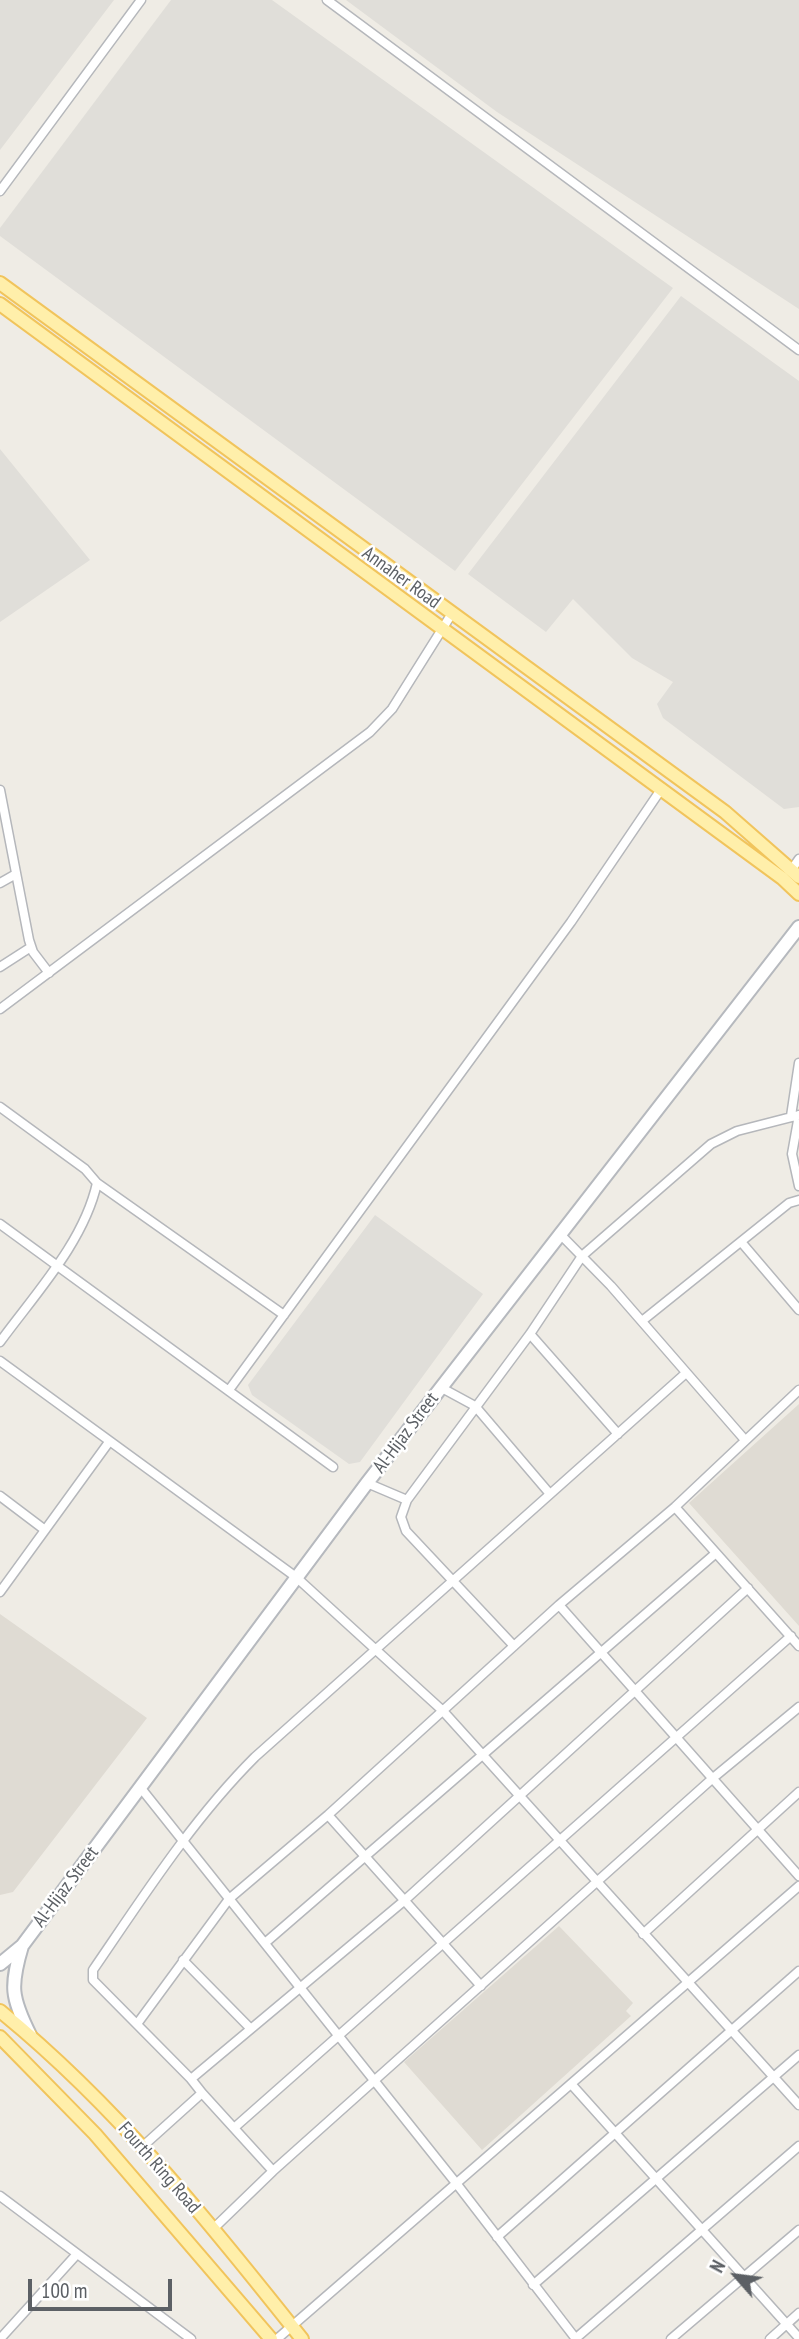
<!DOCTYPE html>
<html>
<head>
<meta charset="utf-8">
<style>
  body { margin:0 }
  #map { position:relative; width:799px; height:2339px; overflow:hidden; background:#efece5; font-family:"PT Sans Narrow",sans-serif }
  canvas { display:block }
  .north { position:absolute; left:701px; top:2241px; width:70px; height:70px; -webkit-text-stroke:5px #fff; paint-order:stroke; rotate:298deg; font-size:19px; font-weight:700; line-height:28px; text-align:center; color:#5c6065 }
  .north::after { content:''; display:block; margin:auto; width:24px; height:32px; background:#5c6065; clip-path:polygon(50% 0,100% 100%,50% 72%,0 100%) }
  .scale { position:absolute; left:28px; top:2279px; width:144px; height:32px; box-sizing:border-box; border:4px solid #5c6065; border-top:0; padding-left:9px; font-size:21px; line-height:24px; white-space:nowrap; color:#5c6065; -webkit-text-stroke:5px #fff; paint-order:stroke }
</style>
</head>
<body>
<div id="map">
<canvas width="799" height="2339"></canvas>
<div class="north">N</div>
<div class="scale">100 m</div>
</div>
<script>
const context = document.querySelector('canvas').getContext('2d');
context.lineJoin = 'round';
function paint(path, color) {
  context.fillStyle = color;
  context.fill(path, 'evenodd');
}
function stroke(path, color, width, dash) {
  context.strokeStyle = color;
  context.lineWidth = width;
  context.lineCap = dash ? 'butt' : 'round';
  context.setLineDash(dash || []);
  context.stroke(path);
}
function label(font, color, halo, rows, align = 'center') {
  context.font = font + ' "PT Sans Narrow",sans-serif';
  context.lineWidth = 5;
  context.setLineDash([]);
  context.textBaseline = 'middle';
  context.strokeStyle = halo;
  context.fillStyle = color;
  for (const [text, x, y, turn = 0] of rows) {
    context.save();
    context.translate(x, y);
    context.rotate((+turn || 0) * Math.PI / 180);
    context.textAlign = isNaN(turn) ? turn : align;
    if (halo) context.strokeText(text, 0, 0);
    context.fillText(text, 0, 0);
    context.restore();
  }
}
const industrial = new Path2D(`
  M0 0H114L0 150Z
  M171 0H272L673 288 455 571 0 236V228Z
  M346 0H799V309L497 112Z
  M681 296 799 381V807L784 809 663 718 657 704 673 682 632 658 573 599 546 632 468 574Z
  M0 449 90 560 0 622Z
  M375 1215 483 1294 360 1462 349 1464 252 1395 248 1385Z`);
const education = new Path2D(`
  M799 1404V1626L689 1503Z
  M0 1614 147 1718 13 1892 0 1895Z
  M559 1926 633 2003 626 2011 631 2016 482 2150 404 2062Z`);
const street = new Path2D(`
  M327 0 799 350
  M0 191 141 0
  M0 790 29 940 33 952 49 973
  M792 869 799 859
  M0 883 16 874
  M0 967 31 947
  M0 1009 370 732 392 709 451 615
  M0 1107 85 1169 97 1183C84 1242 35 1294 0 1342
  M799 1115 792 1154 799 1186
  M791 1116 799 1063
  M97 1183 284 1315
  M0 1224 333 1467
  M559 1233 611 1286 745 1440
  M742 1243 799 1310
  M642 1321 789 1203 799 1200
  M530 1334 618 1434
  M0 1361 296 1577 443 1711 799 2105
  M440 1387 475 1406 550 1494
  M229 1390 571 922 662 788
  M367 1483 407 1500
  M0 1496 45 1530
  M675 1507 799 1646
  M0 1592 109 1442
  M559 1605 799 1876
  M514 1646 406 1531 401 1517 407 1500 530 1334 582 1256 711 1144 737 1131 799 1115
  M140 1787 456 2183 576 2339
  M328 1815 481 1986
  M643 1934 799 1792
  M265 1943 716 1553
  M183 1960 250 2028
  M137 2024 229 1899 328 1815 559 1605 675 1507 799 1390
  M191 2079 93 1980V1970C143 1897 192 1820 255 1757L686 1373
  M572 2085 799 2338
  M202 2093 273 2171
  M234 2128 791 1636
  M142 2147 202 2093 191 2079 405 1900 748 1588
  M0 2196 191 2339
  M213 2229 273 2171 713 1778 799 1707
  M497 2237 799 1971
  M533 2285 799 2055
  M0 2339 77 2254
  M277 2339 799 1886
  M575 2339 799 2146
  M671 2339 799 2230
  M770 2339 799 2313`);
const secondary = new Path2D(`
  M22 1946C10 1986 11 1997 30 2035
  M0 1964 22 1946 367 1483 799 927`);
const primary = new Path2D(`
  M0 283 725 812 799 877
  M0 304 782 878 799 894
  M0 2011C116 2105 210 2223 302 2339
  M0 2037 95 2134 271 2339`);
const streetNames = [
  ["Annaher Road",401,578,36],
  ["Al-Hijaz Street",406,1433,-53],
  ["Al-Hijaz Street",66,1887,-53],
  ["Fourth Ring Road",159,2168,49]
];
paint(industrial, '#e0ded9');
paint(education, '#dfdbd3');
stroke(street, '#b5b7bb', 11);
stroke(secondary, '#b6b9be', 16);
stroke(primary, '#f1c45c', 16);
stroke(street, '#fff', 8);
stroke(secondary, '#fff', 12);
stroke(primary, '#ffefaa', 12);
label('19px', '#5c6065', '#fff', streetNames);
</script>
</body>
</html>
